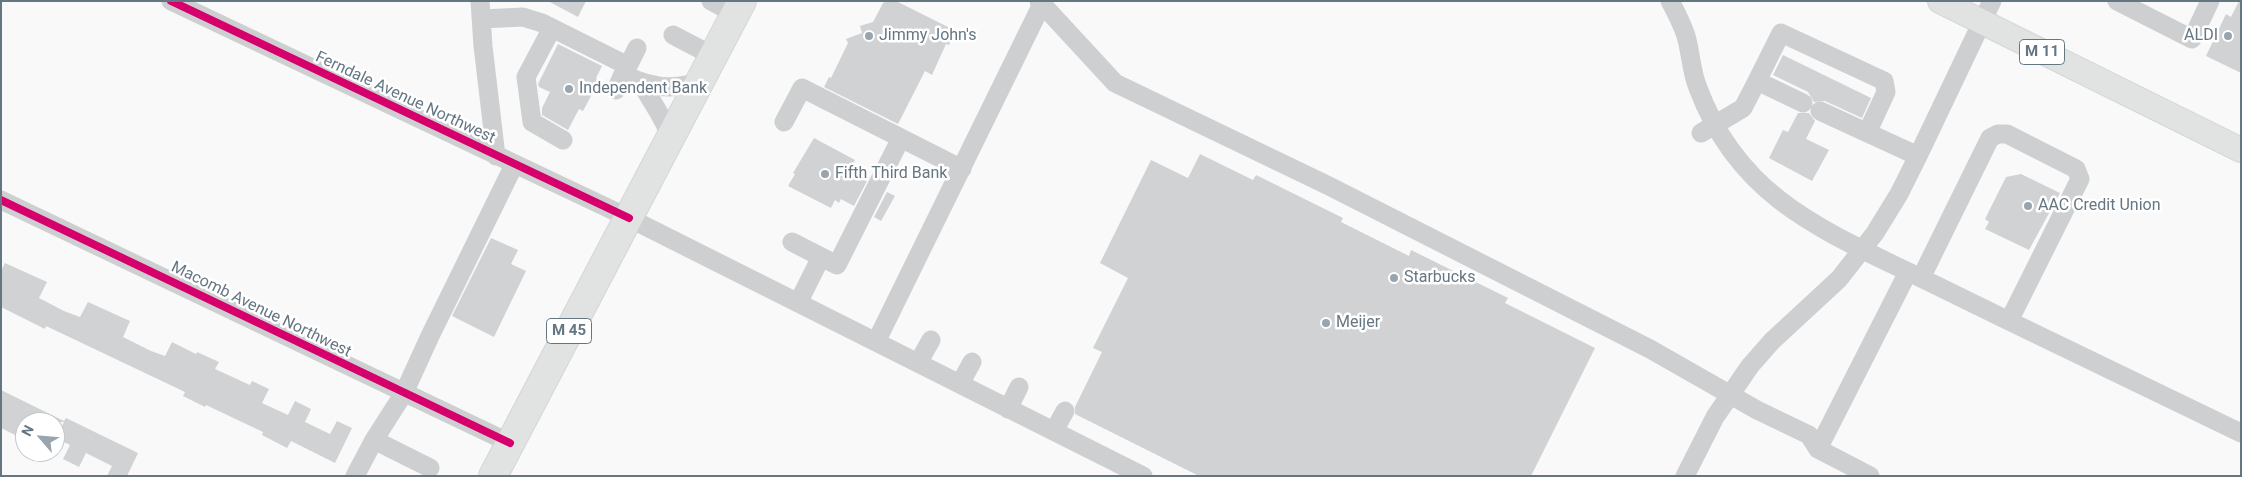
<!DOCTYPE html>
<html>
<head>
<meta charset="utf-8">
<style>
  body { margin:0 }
  #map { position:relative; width:2242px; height:477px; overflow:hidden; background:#f9f9f9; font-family:Roboto,sans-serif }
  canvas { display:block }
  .frame { position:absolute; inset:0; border:2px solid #657683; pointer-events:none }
  .north { position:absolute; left:15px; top:412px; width:50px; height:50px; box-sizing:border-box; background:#fff; border:1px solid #c1c8cd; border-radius:50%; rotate:297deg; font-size:14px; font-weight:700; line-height:20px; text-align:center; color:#657683 }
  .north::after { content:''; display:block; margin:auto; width:18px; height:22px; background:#99a4ac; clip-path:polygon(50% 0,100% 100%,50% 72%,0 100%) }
</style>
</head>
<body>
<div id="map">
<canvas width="2242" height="477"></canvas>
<div class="frame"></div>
<div class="north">N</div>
</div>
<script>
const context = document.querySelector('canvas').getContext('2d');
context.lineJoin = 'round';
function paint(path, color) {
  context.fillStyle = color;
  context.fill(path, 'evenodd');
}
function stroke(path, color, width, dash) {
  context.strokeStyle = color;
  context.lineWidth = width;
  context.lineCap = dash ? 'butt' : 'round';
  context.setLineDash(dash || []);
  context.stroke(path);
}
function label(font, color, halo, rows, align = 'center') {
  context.font = font + ' Roboto,sans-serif';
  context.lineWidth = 5;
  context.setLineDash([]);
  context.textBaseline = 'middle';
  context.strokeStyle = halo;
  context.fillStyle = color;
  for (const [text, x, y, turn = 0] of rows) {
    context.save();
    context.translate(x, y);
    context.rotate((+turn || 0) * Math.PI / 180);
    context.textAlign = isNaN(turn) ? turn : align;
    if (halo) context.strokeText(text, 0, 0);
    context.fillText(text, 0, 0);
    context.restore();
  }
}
const building = new Path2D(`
  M548 1H586L578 17Z
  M887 1H896L956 31 949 45 946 44 932 75 925 71 898 124 824 87 829 77 831 78 848 43 846 39 862 33 860 26 873 22 883 3Z
  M2239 1H2241V73L2206 56 2226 14 2231 17Z
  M558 44 602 66 596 78 599 81 583 111 579 109 568 130 542 115V108L550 92 539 87 538 84Z
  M1783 55 1871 98 1862 118 1825 101 1814 102 1808 92 1773 75Z
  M1798 113H1809L1815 121 1806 139 1829 150 1812 181 1769 158 1783 130 1788 132Z
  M814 138 855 160 851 168 857 171 854 175 867 181 854 206 841 199 839 203 835 200 831 208 788 186 795 174 793 173Z
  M1200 154 1253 180 1256 175 1343 218 1341 222 1409 256 1411 250 1508 298 1505 303 1595 348 1531 476H1199L1075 414V407L1102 352 1093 348 1128 278 1100 263 1151 160 1188 178Z
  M2021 174 2060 193 2029 250 1985 229 1989 222 1985 219 2006 177Z
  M887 192 895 196 881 221 874 217Z
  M491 238 518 250 511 264 526 271 494 337 452 316Z
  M5 263 47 282 39 298 64 311 80 317 88 302 130 321 123 337 151 351 165 356 172 342 196 354 197 352 219 362 215 369 250 385 252 381 269 389 262 403 288 415 295 401 311 409 305 422 330 434 337 421 352 428 335 463 291 441 287 448 262 435 263 432 206 405 205 407 183 396 185 392 46 326 45 329 1 307V271Z
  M1 390 64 421 66 418 138 453 127 476H107L112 466 86 453 79 467 63 459 70 445 56 438 64 422H25V440L1 428Z`);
const minor = new Path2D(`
  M171 1 629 218 1143 476
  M480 1 483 46 496 156
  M711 1 735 14
  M1043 1 1042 4 1115 83 1329 186 1650 349 1757 410 1809 435 1818 449 1870 476
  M1670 1C1676 12 1682 24 1686 36 1691 53 1691 71 1698 88 1739 198 1822 230 1921 278L1990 138 1998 134H2007L2076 169 2080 179 2009 321 1921 278
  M2117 1 2192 39 2210 1
  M481 19 523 17 542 23 628 66 623 74C648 87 675 92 701 80
  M552 28 526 77 532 122 563 140
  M673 35 713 56
  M628 66 637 48
  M1757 81 1781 33 1884 81 1886 92 1867 133
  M642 84C652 103 664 118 671 138
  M616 90 623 74
  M1820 111 1918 156
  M784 122 802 88 962 169
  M1701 133 1743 108 1757 81 1803 103
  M1 200 510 443
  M792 242 837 265 901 138
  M798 303 821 257
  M2009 321 2241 433
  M876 342 1042 4 1039 1
  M918 363 931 340
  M960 384 972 362
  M1008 409 1019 387
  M1054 431 1065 411
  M374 440 430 468
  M1818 449 1908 272
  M355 476 374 440 404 393 430 336 514 165
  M1685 476 1715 417 1750 366 1772 341 1839 279 1875 233 1899 194 1918 156 1992 1`);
const major = new Path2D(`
  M1940 1 2241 150`);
const highway = new Path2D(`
  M493 476 742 1`);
const cycleway = new Path2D(`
  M171 1 629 218
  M1 200 510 443`);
const markers = [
  [869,36,5,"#99a4ac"],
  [2228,36,5,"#99a4ac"],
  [569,89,5,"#99a4ac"],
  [825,174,5,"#99a4ac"],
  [2028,206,5,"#99a4ac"],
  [1394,278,5,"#99a4ac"],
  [1326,323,5,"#99a4ac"]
];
const shields = [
  [2042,52,45],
  [569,331,45]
];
const shieldNames = [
  ["M 11",2042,52],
  ["M 45",569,331]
];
const poiNames = [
  ["Jimmy John's",879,36],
  ["ALDI",2218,36,"right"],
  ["Independent Bank",579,89],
  ["Fifth Third Bank",835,174],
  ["AAC Credit Union",2038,206],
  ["Starbucks",1404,278],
  ["Meijer",1336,323]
];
const streetNames = [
  ["Ferndale Avenue Northwest",405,98,25],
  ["Macomb Avenue Northwest",261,310,26]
];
paint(building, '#d0d2d3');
stroke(major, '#d5d6d7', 26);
stroke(highway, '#d5d6d6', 30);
stroke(minor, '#cecfd0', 19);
stroke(major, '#e1e2e2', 24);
stroke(highway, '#e1e2e2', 28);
stroke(cycleway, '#d6006c', 8);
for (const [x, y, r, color] of markers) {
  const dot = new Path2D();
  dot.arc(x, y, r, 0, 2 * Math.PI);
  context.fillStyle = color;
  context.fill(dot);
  stroke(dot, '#fff', 2);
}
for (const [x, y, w] of shields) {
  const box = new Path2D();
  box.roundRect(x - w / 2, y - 12.5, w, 25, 4);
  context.fillStyle = '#fff';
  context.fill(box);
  stroke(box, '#657683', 1);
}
label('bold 15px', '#657683', null, shieldNames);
label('16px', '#657683', '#fff', poiNames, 'left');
label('16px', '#657683', '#fff', streetNames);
</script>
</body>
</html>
